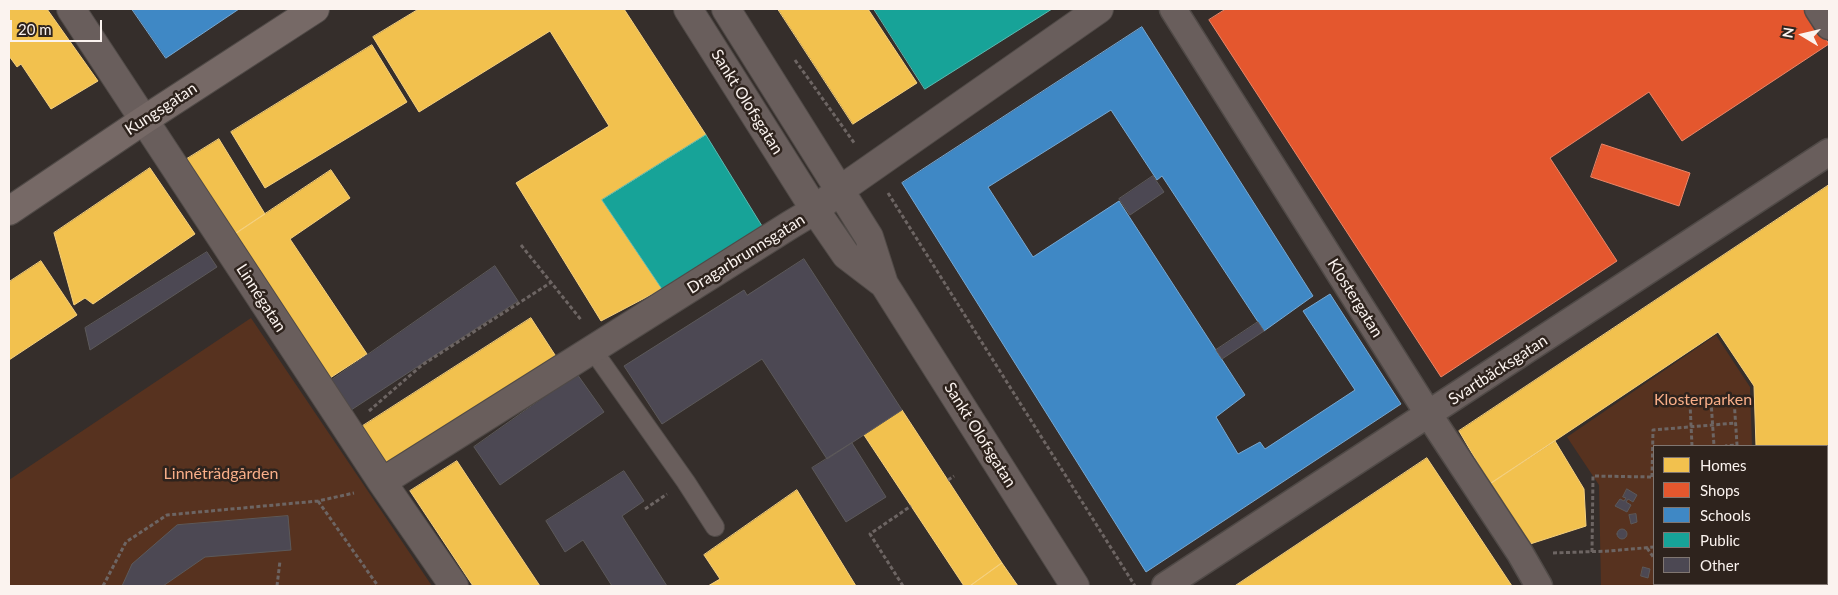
<!DOCTYPE html>
<html>
<head>
<meta charset="utf-8">
<style>
  body { margin:0 }
  #map { position:relative; width:1838px; height:595px; overflow:hidden; background:#352e2b; font-family:Lato,sans-serif }
  canvas { display:block }
  .frame { position:absolute; inset:0; border:10px solid #fbf3ef; pointer-events:none }
  .legend { position:absolute; left:1653px; top:445px; width:175px; height:140px; box-sizing:border-box; background:#2e231d; border:1px solid #807671; margin:0; padding:6px 9px; list-style:none; font-size:15px; color:#fbf3ef }
  .legend li { display:flex; align-items:center; gap:10px; height:25px }
  .legend b { width:25px; border:1px solid #807671 }
  .north { position:absolute; left:1778px; top:10px; width:50px; height:50px; -webkit-text-stroke:4px #2e231d; paint-order:stroke; rotate:279deg; font-size:14px; font-weight:700; line-height:20px; text-align:center; color:#fbf3ef }
  .north::after { content:''; display:block; margin:auto; width:18px; height:22px; background:#fbf3ef; clip-path:polygon(50% 0,100% 100%,50% 72%,0 100%) }
  .scale { position:absolute; left:10px; top:20px; width:92px; height:22px; box-sizing:border-box; border:2px solid #fbf3ef; border-top:0; padding-left:6px; font-size:15px; line-height:18px; white-space:nowrap; color:#fbf3ef; -webkit-text-stroke:4px #2e231d; paint-order:stroke }
</style>
</head>
<body>
<div id="map">
<canvas width="1838" height="595"></canvas>
<div class="frame"></div>
<ul class="legend">
<li><b style="height:14px;background:#f2c14e"></b>Homes</li>
<li><b style="height:14px;background:#e4572e"></b>Shops</li>
<li><b style="height:14px;background:#3f88c5"></b>Schools</li>
<li><b style="height:14px;background:#17a398"></b>Public</li>
<li><b style="height:14px;background:#4c4853"></b>Other</li>
</ul>
<div class="north">N</div>
<div class="scale">20 m</div>
</div>
<script>
const context = document.querySelector('canvas').getContext('2d');
context.lineJoin = 'round';
function paint(path, color) {
  context.fillStyle = color;
  context.fill(path, 'evenodd');
}
function stroke(path, color, width, dash) {
  context.strokeStyle = color;
  context.lineWidth = width;
  context.lineCap = dash ? 'butt' : 'round';
  context.setLineDash(dash || []);
  context.stroke(path);
}
function label(font, color, halo, rows, align = 'center') {
  context.font = font + ' Lato,sans-serif';
  context.lineWidth = 5;
  context.setLineDash([]);
  context.textBaseline = 'middle';
  context.strokeStyle = halo;
  context.fillStyle = color;
  for (const [text, x, y, turn = 0] of rows) {
    context.save();
    context.translate(x, y);
    context.rotate((+turn || 0) * Math.PI / 180);
    context.textAlign = isNaN(turn) ? turn : align;
    if (halo) context.strokeText(text, 0, 0);
    context.fillText(text, 0, 0);
    context.restore();
  }
}
const green = new Path2D(`
  M251 318 432 586H9V480Z
  M1716 335 1750 387 1752 446H1654V584H1756V586H1601L1599 485 1567 437Z`);
const homes = new Path2D(`
  M9 9H47L98 81 51 109 21 64 17 67 9 56Z
  M419 9H624L706 135 602 200 662 289 601 321 516 183 609 126 550 31 419 112 373 37Z
  M778 9H868L917 83 853 124Z
  M372 45 407 102 265 188 231 132Z
  M219 139 265 214 229 238 182 162Z
  M150 168 195 234 93 304 85 298 74 305 54 233Z
  M331 170 350 198 290 239 367 354 324 382 229 238Z
  M1829 185V586H1819L1817 584H1827V446H1756L1754 386 1718 332 1490 484 1459 431Z
  M41 261 77 315 9 360V282Z
  M531 318 557 358 384 469 358 429Z
  M902 410 1002 563 970 586H964L864 435Z
  M1555 441 1584 489 1586 526 1527 545 1490 484Z
  M1427 458 1512 586H1235Z
  M457 461 490 511 540 586H473L410 491Z
  M797 490 856 586H708L720 579 704 555Z
  M1002 563 1018 586H970Z`);
const shops = new Path2D(`
  M1226 9H1806L1829 44 1682 141 1649 92 1550 158 1617 261 1441 377 1209 20Z
  M1602 144 1690 173 1679 206 1591 177Z`);
const schools = new Path2D(`
  M132 9H239L166 58Z
  M1142 27 1313 296 1264 331 1162 176 1157 180 1111 110 988 187 1033 257 1119 201 1245 395 1216 417 1238 454 1260 442 1265 449 1355 390 1303 311 1330 294 1401 404 1146 572 902 183Z`);
const public = new Path2D(`
  M874 9H1052L925 89Z
  M706 135 762 226 662 289 602 200Z`);
const building = new Path2D(`
  M1153 176 1164 192 1130 215 1119 199Z
  M207 252 217 267 90 350 85 328Z
  M804 259 902 410 827 459 762 359 662 424 624 366 744 290 747 295Z
  M495 266 518 301 345 414 326 384Z
  M1258 322 1264 331 1222 359 1216 350Z
  M577 374 604 412 500 485 474 447Z
  M852 443 886 497 846 522 812 468Z
  M624 471 644 501 622 516 667 586H612L583 540 565 552 546 521Z
  M1627 489 1637 495 1633 502 1628 499 1626 502 1631 505 1627 512 1615 506 1620 499 1624 501 1626 498 1623 497Z
  M1636 514 1637 522 1631 524 1629 515Z
  M288 516 291 550 205 557 163 586H122L132 564 177 525Z
  M1617 534a5 5 0 1 1 10 0a5 5 0 1 1-10 0Z
  M1643 567 1650 569 1648 578 1641 576Z`);
const path = new Path2D(`
  M795 60 855 144
  M888 193 1135 586
  M521 245 582 321
  M1711 401 1714 446
  M369 411 422 365 550 283
  M1692 446 1690 403 1734 399 1737 445 1725 446
  M1652 477 1653 430 1736 423
  M948 480 954 476
  M318 501 378 586
  M645 509 667 494
  M1647 548 1654 558
  M1592 552 1593 476 1654 477
  M1553 553 1609 551 1654 547
  M1672 584 1674 586
  M1693 584V586
  M1713 584 1714 586
  M103 586 126 542 167 515 318 501 354 493
  M277 586 280 561
  M903 586 870 534 911 506`);
const service = new Path2D(`
  M592 349 686 482 715 527`);
const pedestrian = new Path2D(`
  M1173 9 1429 415 1520 553 1539 586
  M1818 9 1829 26
  M1165 586 1829 152`);
const minor = new Path2D(`
  M71 9 382 482 454 586
  M688 9 815 210 846 255 884 284
  M726 9 869 237 884 284 1075 586
  M382 482 790 225 815 210 840 190 1099 9`);
const secondary = new Path2D(`
  M9 211 144 120 315 9`);
const streetNames = [
  ["Sankt Olofsgatan",747,102,58],
  ["Kungsgatan",161,109,-33],
  ["Dragarbrunnsgatan",746,254,-32],
  ["Linnégatan",261,298,57],
  ["Klostergatan",1355,298,58],
  ["Svartbäcksgatan",1498,370,-33],
  ["Sankt Olofsgatan",980,435,58]
];
const parkNames = [
  ["Klosterparken",1703,400],
  ["Linnéträdgården",221,474]
];
paint(green, '#57321f');
paint(homes, '#f2c14e');
stroke(homes, '#f5d07e', 1);
paint(shops, '#e4572e');
stroke(shops, '#eb8668', 1);
paint(schools, '#3f88c5');
stroke(schools, '#77a8d2', 1);
paint(public, '#17a398');
stroke(public, '#5bbbb2', 1);
paint(building, '#4c4853');
stroke(building, '#5c595a', 1);
stroke(service, '#504a47', 20);
stroke(pedestrian, '#504a47', 29);
stroke(minor, '#504a47', 30);
stroke(secondary, '#504a47', 30);
stroke(path, '#6d6563', 3, [4, 2.5]);
stroke(service, '#695e5c', 18);
stroke(pedestrian, '#695e5c', 26);
stroke(minor, '#695e5c', 28);
stroke(secondary, '#766966', 28);
label('16px', '#fbf3ef', '#2e231d', streetNames);
label('16px', '#f8ae88', '#2e231d', parkNames);
</script>
</body>
</html>
